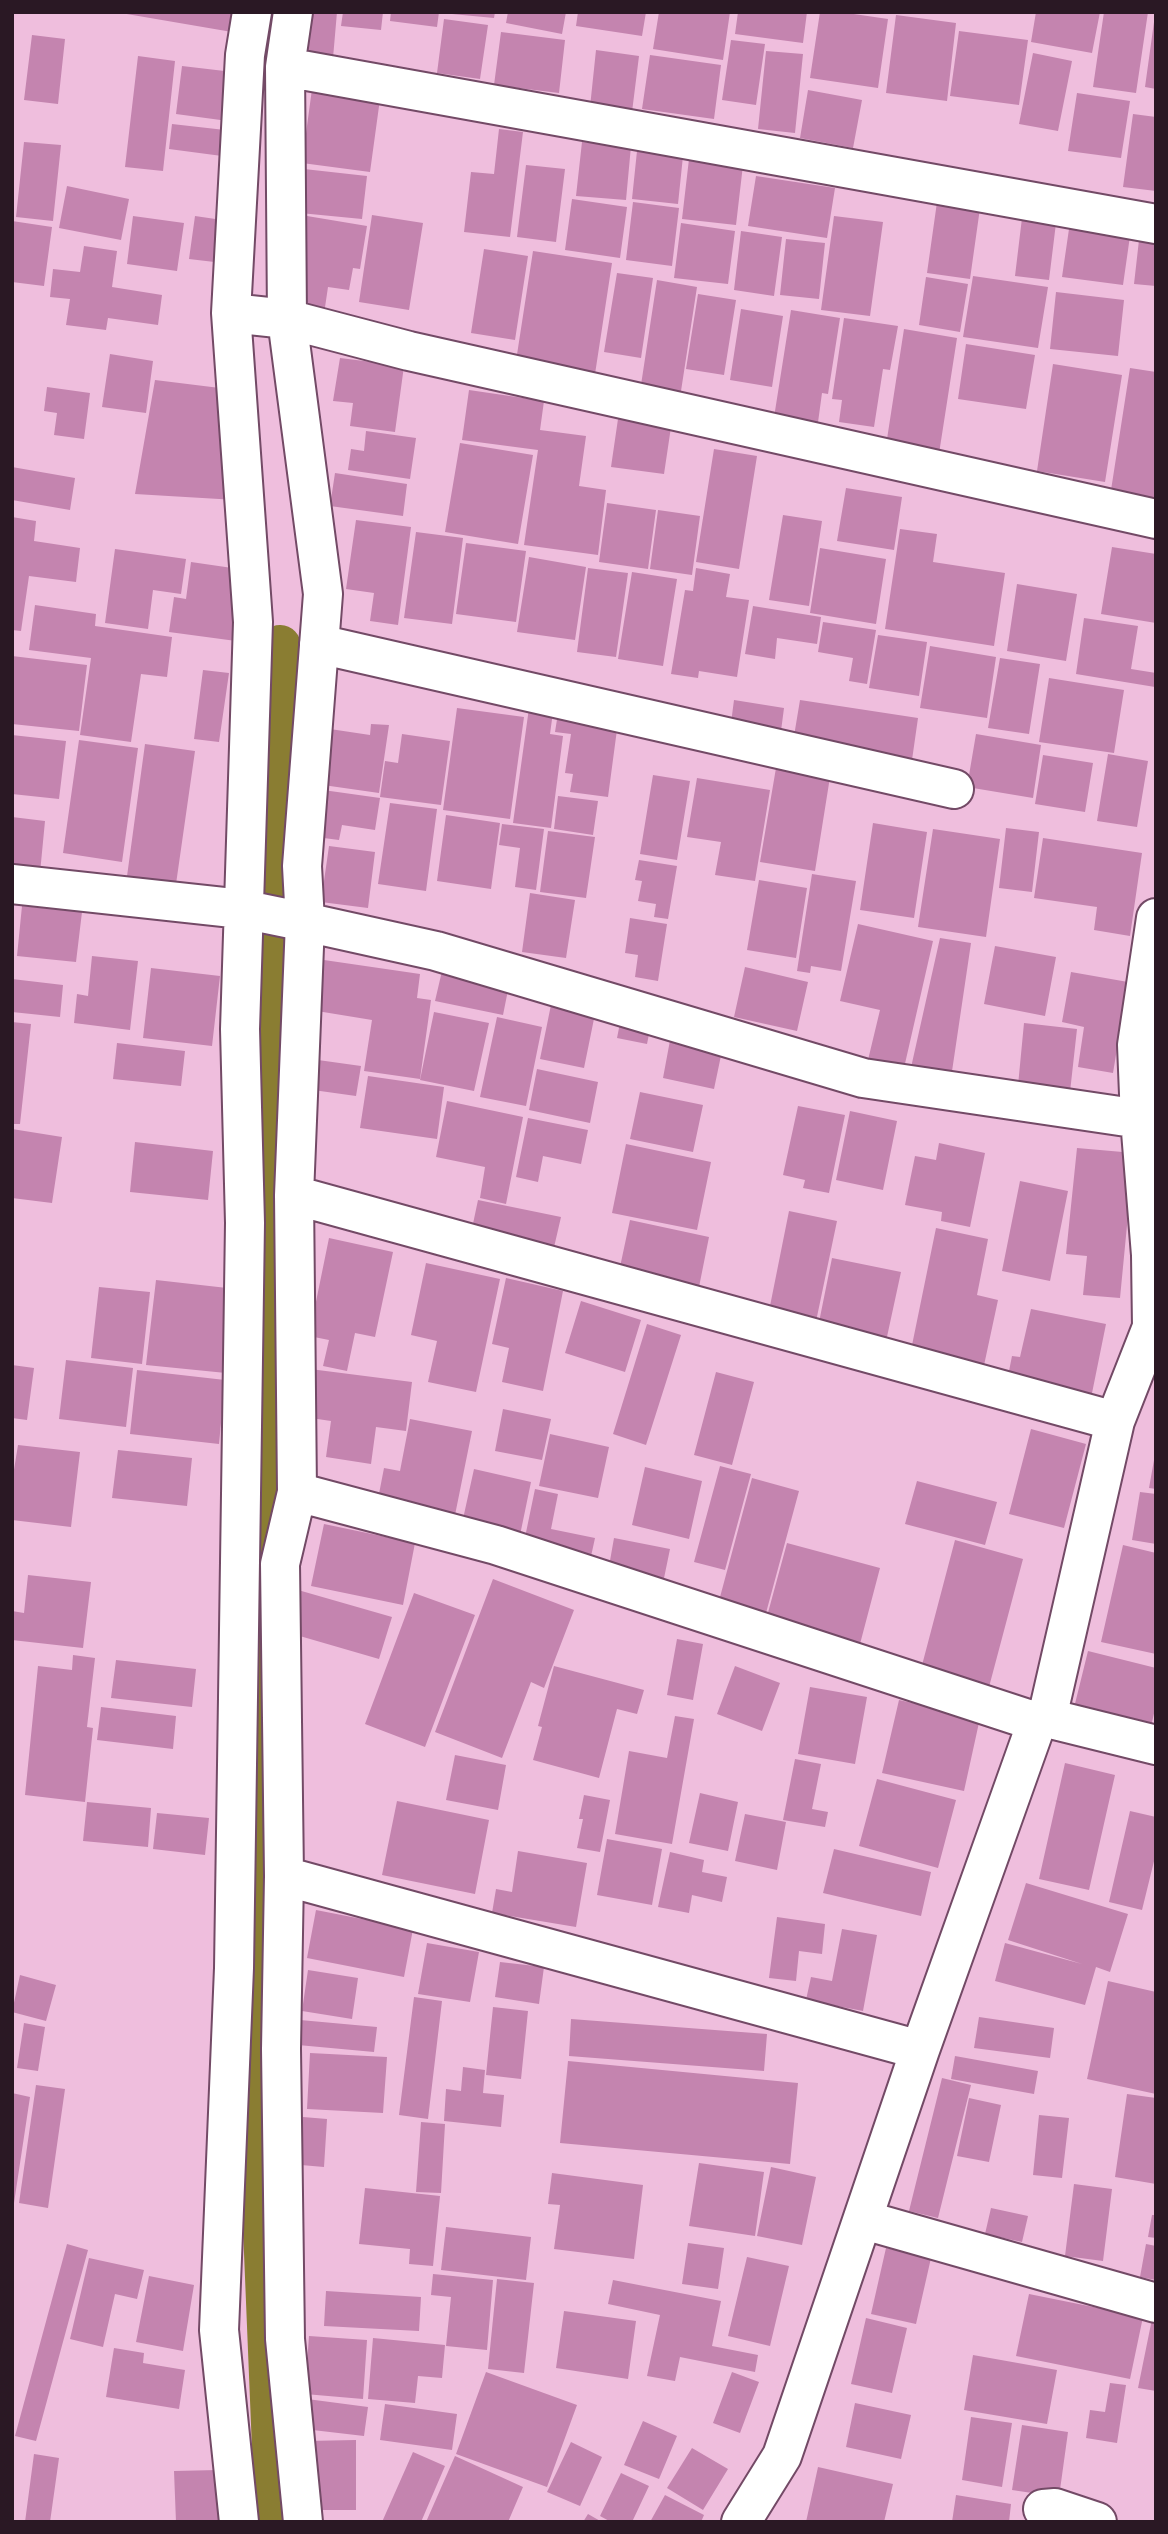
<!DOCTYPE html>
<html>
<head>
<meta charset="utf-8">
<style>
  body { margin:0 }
  #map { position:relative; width:1168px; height:2534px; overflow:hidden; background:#efbedd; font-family:Poppins,sans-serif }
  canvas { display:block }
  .frame { position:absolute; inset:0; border:14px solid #2a1824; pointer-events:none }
</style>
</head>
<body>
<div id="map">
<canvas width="1168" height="2534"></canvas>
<div class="frame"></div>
</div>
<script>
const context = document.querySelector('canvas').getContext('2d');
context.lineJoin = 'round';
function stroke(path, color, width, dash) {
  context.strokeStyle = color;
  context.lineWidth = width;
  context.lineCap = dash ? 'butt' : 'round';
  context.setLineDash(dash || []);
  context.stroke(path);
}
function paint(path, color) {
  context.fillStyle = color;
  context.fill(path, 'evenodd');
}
const canal = new Path2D(`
  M276 2522 260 2130 259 1717 270 1478 272 1008 280 646`);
const building = new Path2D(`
  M115 12H235L232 32Z
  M302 12H337L333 58 298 55Z
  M343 12H383L381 30 341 26Z
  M391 12H439L437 27 390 21Z
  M452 12H495L494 18 452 14Z
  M508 12H566L562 34 506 23Z
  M578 12H646L642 36 576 26Z
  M659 12H730L723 60 653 49Z
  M738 12H807L803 43 735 34Z
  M820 12H840L888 19 878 88 810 78Z
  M1036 12H1100L1092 53 1031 42Z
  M1104 12H1148L1136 93 1093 87Z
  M896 15 956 23 947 101 886 93Z
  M444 19 488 25 480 79 437 73Z
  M1154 22H1156V89L1145 87Z
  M959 31 1028 40 1019 105 950 96Z
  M501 32 565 40 559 93 494 85Z
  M32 35 65 39 58 104 24 100Z
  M731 40 765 44 756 105 722 100Z
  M596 50 639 56 632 112 590 107Z
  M766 51 803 54 795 133 758 129Z
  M1033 53 1072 61 1058 131 1019 124Z
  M650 55 721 65 714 119 642 109Z
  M138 56 175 61 163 171 125 167Z
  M182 66 233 72 228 121 176 114Z
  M312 89 380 99 370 172 302 163Z
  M808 90 862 100 853 148 800 138Z
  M1077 93 1130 101 1121 158 1068 151Z
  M1133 114 1156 117V191L1123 187Z
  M172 124 225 130 222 156 169 149Z
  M499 129 523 132 510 237 464 232 471 172 494 174Z
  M24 142 61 145 53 221 16 217Z
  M582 142 631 146 626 200 576 196Z
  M637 151 683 156 678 204 632 199Z
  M689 159 743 165 736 225 682 219Z
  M526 165 565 169 556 242 517 237Z
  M304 169 367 176 362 219 300 213Z
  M756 176 835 188 827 238 748 226Z
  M67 186 129 199 121 240 59 228Z
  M938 195 981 201 970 279 927 273Z
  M572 199 627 207 620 258 565 250Z
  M633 202 679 208 672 266 626 260Z
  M372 215 423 223 409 310 359 302Z
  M133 216 184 223 177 271 127 264Z
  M195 216 229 221 223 263 189 259Z
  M307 216 367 226 360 269 353 268 349 290 328 287 324 314 293 309Z
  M834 216 883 222 870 316 821 310Z
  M1022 218 1056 223 1049 280 1015 276Z
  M12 221 52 227 44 286 12 282Z
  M681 223 735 231 728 284 674 278Z
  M1069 229 1130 236 1123 285 1062 277Z
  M741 231 782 237 774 296 734 290Z
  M786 239 825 243 819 299 780 295Z
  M1139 240 1156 242V286L1134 284Z
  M84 246 117 251 112 287 162 295 158 325 108 318 106 330 66 325 70 299 50 297 53 269 80 272Z
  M484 249 528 256 515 340 471 333Z
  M533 251 612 263 595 374 516 361Z
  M617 273 653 278 641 358 604 352Z
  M973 276 1048 287 1038 348 963 337Z
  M926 277 968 284 960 332 919 325Z
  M657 280 697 287 679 404 639 398Z
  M1056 292 1124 300 1118 356 1050 349Z
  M698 294 736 300 724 375 686 369Z
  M741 309 783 316 772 387 730 380Z
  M791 310 840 318 828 394 822 393 816 437 772 430Z
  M844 318 898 326 890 370 883 369 874 427 839 422 842 400 832 399Z
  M904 329 957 338 938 460 885 452Z
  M966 344 1035 355 1026 409 958 399Z
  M110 354 153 361 146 413 102 407Z
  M340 358 404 366 395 432 350 426 353 403 333 401Z
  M1053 364 1122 375 1105 482 1037 471Z
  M1130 368 1156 372V511L1109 503Z
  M155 380 228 389 236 500 135 494Z
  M47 387 90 393 84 439 54 435 57 413 44 411Z
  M469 390 544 401 540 430 586 436 579 486 606 490 598 555 524 545 538 450 462 440Z
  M618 419 671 427 664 474 611 467Z
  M366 431 416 438 410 479 348 470 351 449 364 451Z
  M460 443 533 455 518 544 445 532Z
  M714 449 757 456 739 569 696 562Z
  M12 467 75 478 70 510 12 500Z
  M335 473 407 484 403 516 330 506Z
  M846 488 902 497 894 550 837 541Z
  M607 503 656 510 648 569 599 562Z
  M658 510 700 516 692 575 650 569Z
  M783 515 822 521 809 606 769 600Z
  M12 517 36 521 34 541 80 548 76 582 29 576 21 631 12 630Z
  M356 520 411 527 398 625 370 621 374 593 346 589Z
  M900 529 937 534 933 562 1005 573 994 646 885 629Z
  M416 532 463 538 452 624 404 618Z
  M466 543 526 551 516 622 456 614Z
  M1112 547 1156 554V623L1101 614Z
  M820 548 886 559 876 624 810 613Z
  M115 549 186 559 181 594 153 590 148 629 105 623Z
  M529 557 586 567 575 640 517 632Z
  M191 562 246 570 236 641 169 632 174 597 186 599Z
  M588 568 628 573 616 657 577 652Z
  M696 568 730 574 726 597 749 600 737 677 699 671 698 678 671 674 685 590 693 591Z
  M632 572 677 579 663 666 618 659Z
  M1017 584 1077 594 1066 661 1007 651Z
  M35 605 96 614 95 626 172 637 167 677 141 674 131 742 80 735 91 658 29 650Z
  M753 606 821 617 817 644 777 638 775 659 745 654Z
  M1084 618 1138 626 1131 669 1156 673 1155 687 1076 674Z
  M823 622 876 630 867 684 849 681 853 658 818 652Z
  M878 635 927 642 919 696 869 688Z
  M930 646 996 657 987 718 920 708Z
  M12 656 87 665 79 731 12 724Z
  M1000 658 1040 664 1029 734 988 728Z
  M203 670 229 673 219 742 194 739Z
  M1049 678 1124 690 1114 753 1039 742Z
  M734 700 784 708 781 731 731 723Z
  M800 700 918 718 911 767 792 748Z
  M457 708 524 717 510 819 443 810Z
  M529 708 553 712 550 734 563 736 551 828 513 823Z
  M558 713 618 722 608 797 570 792 573 774 565 773 571 734 555 732Z
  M371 724 389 725 379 793 323 785 330 729 370 735Z
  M402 734 450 741 441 805 380 797 385 761 398 763Z
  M976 734 1041 745 1033 798 967 787Z
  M12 735 66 741 59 799 12 794Z
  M79 740 138 748 122 862 63 853Z
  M145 744 195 751 174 898 125 891Z
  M1108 754 1148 761 1137 827 1097 821Z
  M1043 755 1093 763 1085 812 1035 804Z
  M776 768 830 777 815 871 760 862Z
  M653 775 690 781 677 860 640 854Z
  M697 778 770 790 755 881 715 875 721 842 687 837Z
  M323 790 380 798 375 830 342 825 339 840 316 837Z
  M558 796 598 801 593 835 554 829Z
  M390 803 437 809 426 891 378 884Z
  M446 815 500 823 491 889 437 881Z
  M12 817 45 821 40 873 12 870Z
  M873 823 927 832 914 918 860 910Z
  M502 824 544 829 536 890 515 887 520 848 499 845Z
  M1006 828 1039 832 1032 892 999 888Z
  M933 829 1000 839 986 937 918 927Z
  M548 831 595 837 586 898 540 892Z
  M1043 838 1142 853 1130 936 1094 930 1097 907 1034 898Z
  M329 846 375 852 368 908 321 902Z
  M639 860 677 866 668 919 654 917 656 904 638 901 642 881 635 880Z
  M812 874 856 881 841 971 811 966 810 973 797 971Z
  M759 880 807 888 796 958 747 950Z
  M530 893 575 900 566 958 522 952Z
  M22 906 82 912 76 962 17 956Z
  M630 918 667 924 658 981 635 977 638 955 625 953Z
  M858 924 933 941 904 1068 868 1060 880 1010 840 1001Z
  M940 938 971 943 951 1078 910 1072Z
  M995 946 1056 957 1045 1016 984 1004Z
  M92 956 138 961 130 1030 74 1023 77 994 88 996Z
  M324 960 420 974 417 998 431 1000 420 1079 364 1071 372 1020 317 1011Z
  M745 967 808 982 797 1031 734 1017Z
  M151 968 220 976 212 1046 143 1038Z
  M442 971 509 985 503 1015 435 1001Z
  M1071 972 1128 982 1113 1073 1078 1067 1084 1027 1062 1022Z
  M12 979 63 985 60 1017 12 1012Z
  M553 995 597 1004 584 1068 540 1059Z
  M434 1012 489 1023 474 1091 420 1080Z
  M622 1013 652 1019 647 1044 617 1038Z
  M497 1017 542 1027 526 1106 480 1097Z
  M12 1022 31 1024 20 1124H12Z
  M1024 1023 1077 1029 1069 1101 1017 1096Z
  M671 1035 723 1046 714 1089 663 1078Z
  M117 1043 185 1051 181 1086 113 1079Z
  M318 1060 361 1066 356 1096 313 1090Z
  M537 1069 598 1082 590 1123 529 1110Z
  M368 1076 444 1087 437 1139 360 1128Z
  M640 1092 703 1105 693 1152 630 1139Z
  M447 1101 523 1117 506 1204 480 1198 485 1167 436 1157Z
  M798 1106 845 1115 829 1193 803 1188 805 1180 783 1175Z
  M850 1111 897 1121 883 1190 836 1180Z
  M528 1118 588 1130 581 1164 543 1156 538 1182 516 1177Z
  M12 1129 62 1137 52 1203 12 1198Z
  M135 1142 213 1151 208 1200 130 1192Z
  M939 1143 985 1153 970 1227 941 1221 942 1212 905 1205 915 1156 936 1160Z
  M626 1144 711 1162 697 1230 612 1213Z
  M1077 1148 1134 1153 1120 1298 1083 1295 1087 1256 1066 1254Z
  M1020 1181 1068 1191 1050 1281 1002 1271Z
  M478 1200 561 1217 552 1256 470 1238Z
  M789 1211 837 1221 814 1331 767 1321Z
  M630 1220 709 1237 697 1297 617 1281Z
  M936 1228 988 1239 977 1295 998 1300 983 1370 910 1355Z
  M329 1238 393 1252 375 1337 355 1333 347 1371 323 1366 329 1340 309 1336Z
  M832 1258 901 1272 885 1346 817 1332Z
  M426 1263 500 1279 476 1392 428 1382 437 1341 411 1335Z
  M506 1278 563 1291 543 1391 502 1382 509 1348 492 1344Z
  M156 1280 236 1289 226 1373 146 1365Z
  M99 1287 150 1292 142 1364 91 1358Z
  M581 1301 641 1320 625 1372 565 1353Z
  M1031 1309 1106 1324 1090 1403 1006 1386 1012 1356 1020 1357Z
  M647 1324 681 1335 646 1445 613 1434Z
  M66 1360 133 1368 126 1427 59 1419Z
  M12 1365 34 1368 27 1420 12 1418Z
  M310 1369 412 1382 406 1431 376 1427 371 1464 326 1457 331 1421 304 1417Z
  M137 1370 225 1380 219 1444 130 1434Z
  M716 1372 754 1382 732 1465 694 1455Z
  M503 1409 551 1419 542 1460 495 1451Z
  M410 1419 472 1431 455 1515 378 1499 384 1468 400 1471Z
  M1031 1429 1086 1444 1064 1528 1009 1514Z
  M550 1434 609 1447 598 1498 539 1486Z
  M18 1445 80 1452 71 1527 12 1520V1482Z
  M118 1450 192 1458 187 1506 112 1498Z
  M1154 1460H1156V1489L1149 1488Z
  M720 1466 751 1474 725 1570 694 1562Z
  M645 1467 702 1481 689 1539 632 1525Z
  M474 1469 531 1482 519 1540 461 1528Z
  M752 1478 799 1491 763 1624 716 1612Z
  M917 1481 997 1502 985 1545 905 1524Z
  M535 1489 558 1494 551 1529 595 1538 590 1561 523 1547Z
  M1140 1492 1156 1494V1544L1132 1540Z
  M324 1524 415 1543 403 1605 311 1586Z
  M614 1538 670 1549 663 1583 608 1572Z
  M955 1540 1023 1559 989 1687 921 1669Z
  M787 1543 880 1568 860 1644 766 1620Z
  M1123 1545 1156 1553V1654L1101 1642Z
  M28 1575 91 1582 83 1648 12 1640V1611L24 1613Z
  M493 1579 574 1610 544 1688 531 1682 502 1758 435 1732Z
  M298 1590 392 1617 379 1659 286 1632Z
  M414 1593 475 1615 425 1747 365 1724Z
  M677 1639 703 1644 693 1700 667 1695Z
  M1088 1651 1156 1668V1705L1149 1735 1072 1716Z
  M73 1655 95 1658 87 1727 93 1728 85 1802 25 1795 38 1666 72 1670Z
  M116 1660 196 1669 192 1707 111 1698Z
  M554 1666 644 1690 637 1714 617 1709 599 1778 533 1760 542 1727 538 1726Z
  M735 1666 780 1683 762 1731 717 1714Z
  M810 1687 867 1697 855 1764 798 1754Z
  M899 1700 980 1718 964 1791 882 1773Z
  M101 1707 176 1716 173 1749 97 1740Z
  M675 1716 694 1719 672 1844 615 1834 629 1751 667 1758Z
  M455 1755 506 1765 498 1810 446 1800Z
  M795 1759 821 1764 812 1809 828 1812 825 1827 783 1820Z
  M1065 1763 1115 1775 1089 1890 1039 1879Z
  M877 1779 956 1800 938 1868 859 1846Z
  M700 1793 738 1802 728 1851 689 1843Z
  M584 1795 610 1800 600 1852 577 1848 583 1819H579Z
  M397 1801 489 1820 475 1894 382 1875Z
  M87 1802 151 1808 148 1847 83 1841Z
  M1130 1811 1156 1817V1853L1142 1910 1109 1902Z
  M157 1813 209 1818 205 1855 153 1849Z
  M745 1814 786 1822 777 1870 735 1861Z
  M607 1839 662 1849 652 1905 597 1895Z
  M834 1849 931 1872 921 1916 823 1893Z
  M518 1851 587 1863 576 1927 492 1913 496 1889 512 1892Z
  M670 1852 704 1860 702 1872 727 1877 722 1902 692 1895 689 1913 658 1907Z
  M1026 1883 1128 1914 1110 1972 1096 1967 1085 2005 995 1981 1005 1943 1082 1964 1008 1940Z
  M316 1910 413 1929 404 1977 307 1958Z
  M777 1917 825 1924 822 1954 799 1951 796 1981 769 1978Z
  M842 1929 877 1935 863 2011 806 2000 811 1977 832 1981Z
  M427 1943 479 1952 470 2002 418 1994Z
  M500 1962 544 1967 539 2004 495 1997Z
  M308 1970 358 1978 352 2019 302 2011Z
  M20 1975 56 1985 46 2021 12 2012Z
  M1108 1981 1156 1992V2094L1087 2079Z
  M414 1997 442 2001 428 2119 399 2115Z
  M493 2007 528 2011 521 2079 486 2075Z
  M979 2017 1054 2028 1050 2058 974 2048Z
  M571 2019 767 2034 764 2071 569 2056Z
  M300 2020 377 2027 374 2052 298 2045Z
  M24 2023 45 2027 38 2071 17 2068Z
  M310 2053 387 2057 383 2113 307 2109Z
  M955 2056 1038 2071 1034 2094 951 2079Z
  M568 2061 798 2083 790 2164 560 2143Z
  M463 2067 485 2070 483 2093 504 2095 501 2127 444 2121 446 2089 461 2091Z
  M942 2078 971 2085 938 2218 909 2211Z
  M36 2085 65 2089 48 2208 19 2203Z
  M12 2093 30 2097 14 2203H12Z
  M1127 2094 1156 2098V2184L1115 2177Z
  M969 2098 1001 2105 989 2162 957 2156Z
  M1039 2115 1069 2118 1062 2178 1033 2175Z
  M303 2117 327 2119 324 2167 301 2165Z
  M421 2122 445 2124 441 2193 416 2192Z
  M699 2163 764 2172 755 2236 689 2226Z
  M771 2167 816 2177 802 2245 757 2236Z
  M552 2173 643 2185 634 2259 554 2249 560 2205 548 2204Z
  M1074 2184 1112 2189 1103 2261 1065 2256Z
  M365 2188 440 2196 433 2266 409 2264 410 2249 359 2244Z
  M991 2208 1028 2216 1022 2242 985 2234Z
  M1152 2215H1156V2238L1148 2237Z
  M446 2227 531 2237 526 2280 441 2270Z
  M688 2243 724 2248 718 2289 682 2284Z
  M67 2244 88 2250 36 2441 15 2436Z
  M1146 2244 1156 2246V2280L1140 2277Z
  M886 2248 931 2258 916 2324 871 2314Z
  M747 2257 789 2266 770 2346 728 2336Z
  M89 2258 144 2270 137 2299 115 2294 103 2347 70 2339Z
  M433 2274 493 2280 487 2350 446 2346 451 2297 431 2295Z
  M149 2276 194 2285 183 2351 136 2342Z
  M497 2279 534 2283 524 2373 488 2369Z
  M613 2280 721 2301 712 2346 758 2355 755 2372 680 2357 675 2381 647 2376 660 2315 608 2304Z
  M326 2291 421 2297 419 2331 324 2326Z
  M1029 2294 1143 2317 1130 2379 1016 2356Z
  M564 2311 636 2321 628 2379 556 2368Z
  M866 2318 907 2328 892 2393 851 2384Z
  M1152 2319H1156V2391L1138 2388Z
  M309 2336 367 2340 363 2399 305 2394Z
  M373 2338 445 2345 442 2378 418 2376 415 2403 368 2399Z
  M114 2348 144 2353 143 2363 185 2370 179 2409 106 2397Z
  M973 2355 1057 2370 1047 2424 964 2410Z
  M486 2372 577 2405 547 2487 456 2454Z
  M732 2372 759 2382 740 2433 713 2423Z
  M1110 2383 1126 2385 1117 2443 1086 2438 1090 2410 1105 2412Z
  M307 2399 368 2407 364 2436 304 2429Z
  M855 2403 911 2415 901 2459 846 2447Z
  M385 2404 457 2414 452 2450 380 2440Z
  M971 2417 1012 2423 1002 2487 962 2480Z
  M643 2421 677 2436 659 2479 624 2465Z
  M1022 2425 1068 2432 1059 2497 1012 2490Z
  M356 2440V2510H306V2441Z
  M571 2442 602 2457 580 2506 547 2492Z
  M692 2448 728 2469 703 2510 667 2488Z
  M413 2452 445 2466 421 2522H382Z
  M34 2454 59 2458 50 2522H25Z
  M455 2456 523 2487 508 2522H426Z
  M818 2467 893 2484 884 2522H806Z
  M218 2470 220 2522H176L174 2471Z
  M621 2473 649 2486 632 2522H611L600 2516Z
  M665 2495 704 2515 701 2522H650Z
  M956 2495 1011 2504 1009 2522H952Z
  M588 2514 602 2522H583Z`);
const minor = new Path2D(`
  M293 12 285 67 287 319 323 594 302 866 305 922 294 1195 297 1492 280 1564 284 1876 281 2049 285 2339 303 2522
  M285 67 1156 224
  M231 313 287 319 409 351 1156 519
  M319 644 954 789
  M12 884 242 909 305 922 436 951 863 1078 1140 1119
  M294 1195 1115 1421
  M1151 1255 1140 1119 1137 1045 1156 918
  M297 1492 496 1545 1037 1722
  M1047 1718 1156 1745
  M284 1876 920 2050
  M864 2220 1156 2303
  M1043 2509 1055 2508 1097 2522
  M239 2522 219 2330 234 1968 245 1223 240 1029 253 622 231 313 245 55 252 12
  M741 2522 782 2456 920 2050 1037 1722 1047 1718 1115 1421 1152 1327 1151 1255 1156 1253`);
stroke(canal, '#8a7d32', 42);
paint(building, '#c484af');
stroke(minor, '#734a66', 42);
stroke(minor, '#fff', 38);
</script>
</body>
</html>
